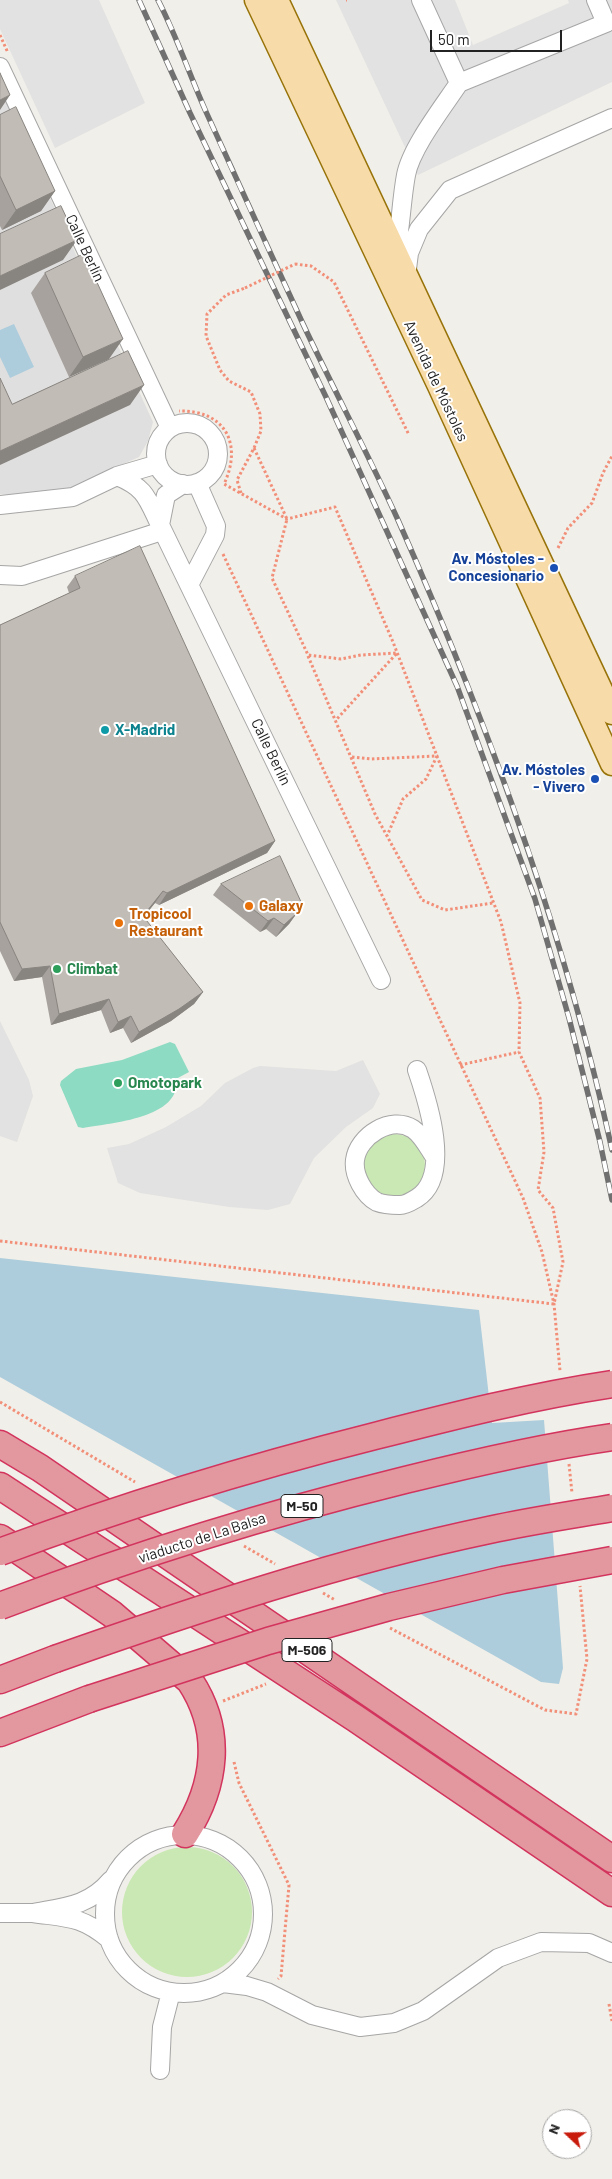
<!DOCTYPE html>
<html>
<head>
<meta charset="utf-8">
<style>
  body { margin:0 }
  #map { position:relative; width:612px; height:2179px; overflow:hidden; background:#f1efe9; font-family:Barlow,sans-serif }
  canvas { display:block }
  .north { position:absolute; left:542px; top:2109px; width:50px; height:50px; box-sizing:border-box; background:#fff; border:1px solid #a7a7a7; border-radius:50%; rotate:291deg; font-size:14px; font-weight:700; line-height:20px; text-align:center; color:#222 }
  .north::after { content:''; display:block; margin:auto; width:18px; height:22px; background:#c81b0c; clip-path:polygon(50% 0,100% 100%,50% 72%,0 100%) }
  .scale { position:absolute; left:430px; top:30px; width:132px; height:22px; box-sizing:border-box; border:2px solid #222; border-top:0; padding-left:6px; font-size:15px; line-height:18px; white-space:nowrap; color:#222; -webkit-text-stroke:4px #fff; paint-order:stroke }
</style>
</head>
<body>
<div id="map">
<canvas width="612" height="2179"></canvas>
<div class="north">N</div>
<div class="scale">50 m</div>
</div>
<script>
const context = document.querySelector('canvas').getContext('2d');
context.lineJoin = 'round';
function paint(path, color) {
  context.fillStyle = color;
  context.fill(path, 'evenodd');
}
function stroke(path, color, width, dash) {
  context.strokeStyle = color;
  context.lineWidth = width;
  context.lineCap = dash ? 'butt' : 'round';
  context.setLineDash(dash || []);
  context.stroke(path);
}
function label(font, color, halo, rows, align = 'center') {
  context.font = font + ' Barlow,sans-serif';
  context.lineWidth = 4;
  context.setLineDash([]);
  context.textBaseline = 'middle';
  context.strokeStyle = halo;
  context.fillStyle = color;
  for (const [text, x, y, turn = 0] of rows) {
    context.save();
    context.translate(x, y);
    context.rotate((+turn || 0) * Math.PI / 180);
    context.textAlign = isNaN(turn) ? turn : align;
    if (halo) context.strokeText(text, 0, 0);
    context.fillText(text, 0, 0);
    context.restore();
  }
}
const residential = new Path2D(`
  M0 89 153 422 148 441 139 457 67 489 23 496 0 494Z`);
const grass = new Path2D(`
  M363 1165a31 31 0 1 1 62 0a31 31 0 1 1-62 0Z
  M122 1912a65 65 0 1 1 130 0a65 65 0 1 1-130 0Z`);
const pitch = new Path2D(`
  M170 1042 175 1044 189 1072 176 1079C182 1118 111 1123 83 1128L78 1127 60 1085 61 1081 76 1069 122 1060Z`);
const parking = new Path2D(`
  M0 0H99L145 103 55 148 0 29Z
  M336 0H455L473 45 569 3 568 0H612V82L418 175Z
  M0 1021 29 1080 33 1096 17 1142 0 1136Z
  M363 1060 380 1094 373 1108 346 1127 314 1158 290 1204 268 1210 229 1207 140 1193 118 1183 107 1148 129 1144 166 1127 201 1106 225 1083 253 1068 260 1066 336 1071Z`);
const water = new Path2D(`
  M14 324 34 367 10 378 0 357V330Z
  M0 1258 479 1310 492 1423 544 1420 563 1668 559 1684 541 1682 0 1377Z`);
const path = new Path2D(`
  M346 0H347
  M0 35 8 53
  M295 264 311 266 334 282 409 435
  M254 448 287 519 272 578 308 655 341 659 361 655 397 653 336 720
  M241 493 237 480 254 448 261 431 260 414 251 392 229 381 220 370 206 336 207 314 226 295 245 288
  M558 548 568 528 592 503 603 473 612 456
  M223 554 523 1198 542 1252 554 1304 560 1371
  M308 656 375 814 422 900 445 910 493 903
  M352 757 371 759 437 756 426 779 403 799 387 836
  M460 1065 519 1052
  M0 1241 554 1304 563 1262 553 1208 538 1190 544 1152 540 1098 519 1052 520 1003 501 922 393 642 335 507 287 519 224 484C243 444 225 410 179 411
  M0 1402 135 1482
  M569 1464 572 1493
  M244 1546 275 1564
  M323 1593 335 1600
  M390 1628 545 1710 576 1714 587 1659 580 1586
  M223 1701 266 1684
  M234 1762 239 1783 289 1885 281 1976 278 1979
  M609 2004 612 2021`);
const minor = new Path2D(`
  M0 67 170 428
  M459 83 606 23 596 0
  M395 255C401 228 401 202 406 175 411 148 443 107 459 83L421 0
  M406 277 409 253 419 229 450 190 612 118
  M156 454a31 31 0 1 1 62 0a31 31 0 1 1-62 0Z
  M117 476C146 488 147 498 160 525
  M183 484 166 495 160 525 381 980
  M0 505 73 497 117 476 158 464
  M0 575 22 576 162 531
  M189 585 215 535 216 526 197 483
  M417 1070C428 1102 452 1176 417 1198 412 1201 406 1205 400 1205 394 1205 382 1204 377 1202 364 1195 353 1175 355 1160 358 1136 391 1115 413 1129 422 1135 428 1147 434 1156
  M105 1914a79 79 0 1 1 158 0a79 79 0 1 1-158 0Z
  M0 1913H33
  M109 1939C81 1916 68 1918 33 1913 65 1907 89 1906 111 1880
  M223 1983 247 1986 267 1992 312 2015 360 2027 394 2023 423 2011 498 1958 541 1942 589 1943 612 1953
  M160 2070 162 2027 171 1992`);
const major = new Path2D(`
  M256 0 439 386 612 764
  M277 0 612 713`);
const highway = new Path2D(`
  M0 1444 40 1468 612 1859
  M0 1486 355 1718 612 1893
  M0 1538 112 1614 190 1681C223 1731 216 1785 185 1834
  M0 1680 55 1659
  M0 1733 89 1699`);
const rail = new Path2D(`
  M139 0 190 113 326 397 457 686 535 899 569 1018 600 1142 612 1200
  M158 0C177 37 190 76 207 114 239 185 271 254 303 324 334 390 368 454 398 520 488 723 565 933 612 1150`);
const pathBridge = new Path2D(`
  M245 288 295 264`);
const highwayBridge = new Path2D(`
  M0 1552C123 1506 248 1468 375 1436 453 1416 532 1396 612 1384
  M0 1606C132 1556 267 1514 405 1480 473 1463 542 1447 612 1437
  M55 1659C197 1609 341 1561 489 1530 530 1521 571 1515 612 1508
  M89 1699 268 1641 389 1607 503 1580 612 1560`);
const wall = new Path2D(`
  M0 115 55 191 41 211 2 230 0 226Z
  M45 273 109 359 69 377 31 293Z
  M75 576 275 841 267 853 159 905 155 903 143 917 203 992 194 1004 171 1021 131 1043 123 1028 110 1033 101 1010 51 1025 42 977 14 981 0 951V625L69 593 67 587Z
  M221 884 297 913 289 924 276 937 266 929 260 932 213 895Z`);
const shadedWall = new Path2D(`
  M10 95 0 110V100Z
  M55 191 41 211 2 230 16 210Z
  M77 240 63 260 0 290V276Z
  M123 339 109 359 69 377 83 357Z
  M144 385 130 405 0 465V451Z
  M275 841 267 853 159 905 167 893Z
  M163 891 155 903 135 928 143 916Z
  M297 913 289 924 276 937 284 925Z
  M274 918 266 929 260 932 268 921Z
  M50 966 42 977 14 981 22 969Z
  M203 992 194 1004 171 1021 131 1043 139 1032Z
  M109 999 101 1010 51 1025 59 1014Z
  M131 1016 123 1028 110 1033 118 1022Z`);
const building = new Path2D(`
  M0 73 10 95 0 100Z
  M16 107 55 191 16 210 0 176V115Z
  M61 206 77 240 0 276V234Z
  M84 254 123 339 83 357 45 273Z
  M128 351 144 385 0 451V378L12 404Z
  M140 546 275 841 167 893 163 891 143 916 203 992 179 1009 139 1032 131 1016 118 1022 109 999 59 1014 50 966 22 969 0 922V625L80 588 75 576Z
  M280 856 302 904 297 913 284 925 274 918 268 921 221 884Z`);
const markers = [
  [554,568,5,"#1a4fb4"],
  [105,730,5,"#0f9aa8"],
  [595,779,5,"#1a4fb4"],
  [249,906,5,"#e8710a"],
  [119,923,5,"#e8710a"],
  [57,969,5,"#2e9e5b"],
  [118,1083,5,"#2e9e5b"]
];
const shields = [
  [302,1506,42],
  [307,1650,50]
];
const shieldNames = [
  ["M-50",302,1506],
  ["M-506",307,1650]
];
const streetNames = [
  ["Calle Berlín",85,248,65],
  ["Avenida de Móstoles",436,381,65],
  ["Calle Berlín",271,752,64],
  ["viaducto de La Balsa",202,1538,-18]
];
const transitNames = [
  ["Av. Móstoles -",544,559],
  ["Concesionario",544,576],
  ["Av. Móstoles",585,770],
  ["- Vivero",585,787]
];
const cultureNames = [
  ["X-Madrid",115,730]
];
const foodNames = [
  ["Galaxy",259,906],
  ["Tropicool",129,914],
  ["Restaurant",129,931]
];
const leisureNames = [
  ["Climbat",67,969],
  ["Omotopark",128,1083]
];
paint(residential, '#e0dfdf');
paint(grass, '#c9e8b3');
paint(pitch, '#8ddbc3');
paint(parking, '#e2e2e2');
paint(water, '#adcddc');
stroke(minor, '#a6a6a6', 20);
stroke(major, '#977309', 25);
stroke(highway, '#d2345d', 29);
stroke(path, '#f28f79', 3, [2.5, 2.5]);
stroke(minor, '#fff', 18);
stroke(major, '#f7dba9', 22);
stroke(highway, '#e3979f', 26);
stroke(rail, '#707070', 5.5);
stroke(rail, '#fff', 4, [11]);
stroke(highwayBridge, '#d2345d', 29, []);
stroke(pathBridge, '#f28f79', 3, [2.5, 2.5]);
stroke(highwayBridge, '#e3979f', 26);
paint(wall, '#a7a29d');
paint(shadedWall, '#88847f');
paint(building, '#c2bcb6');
stroke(building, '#88847f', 1);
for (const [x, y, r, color] of markers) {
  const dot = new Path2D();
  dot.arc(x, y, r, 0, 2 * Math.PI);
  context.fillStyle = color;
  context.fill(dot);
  stroke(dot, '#fff', 2);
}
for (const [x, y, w] of shields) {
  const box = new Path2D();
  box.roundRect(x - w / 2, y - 11.5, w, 23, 4);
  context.fillStyle = '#fff';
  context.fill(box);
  stroke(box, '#222', 1);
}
label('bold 14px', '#222', null, shieldNames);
label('15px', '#222', '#fff', streetNames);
label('bold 15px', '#164399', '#fff', transitNames, 'right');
label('bold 15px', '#0d838f', '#fff', cultureNames, 'left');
label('bold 15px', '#c56008', '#fff', foodNames, 'left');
label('bold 15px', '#27864d', '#fff', leisureNames, 'left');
</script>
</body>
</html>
